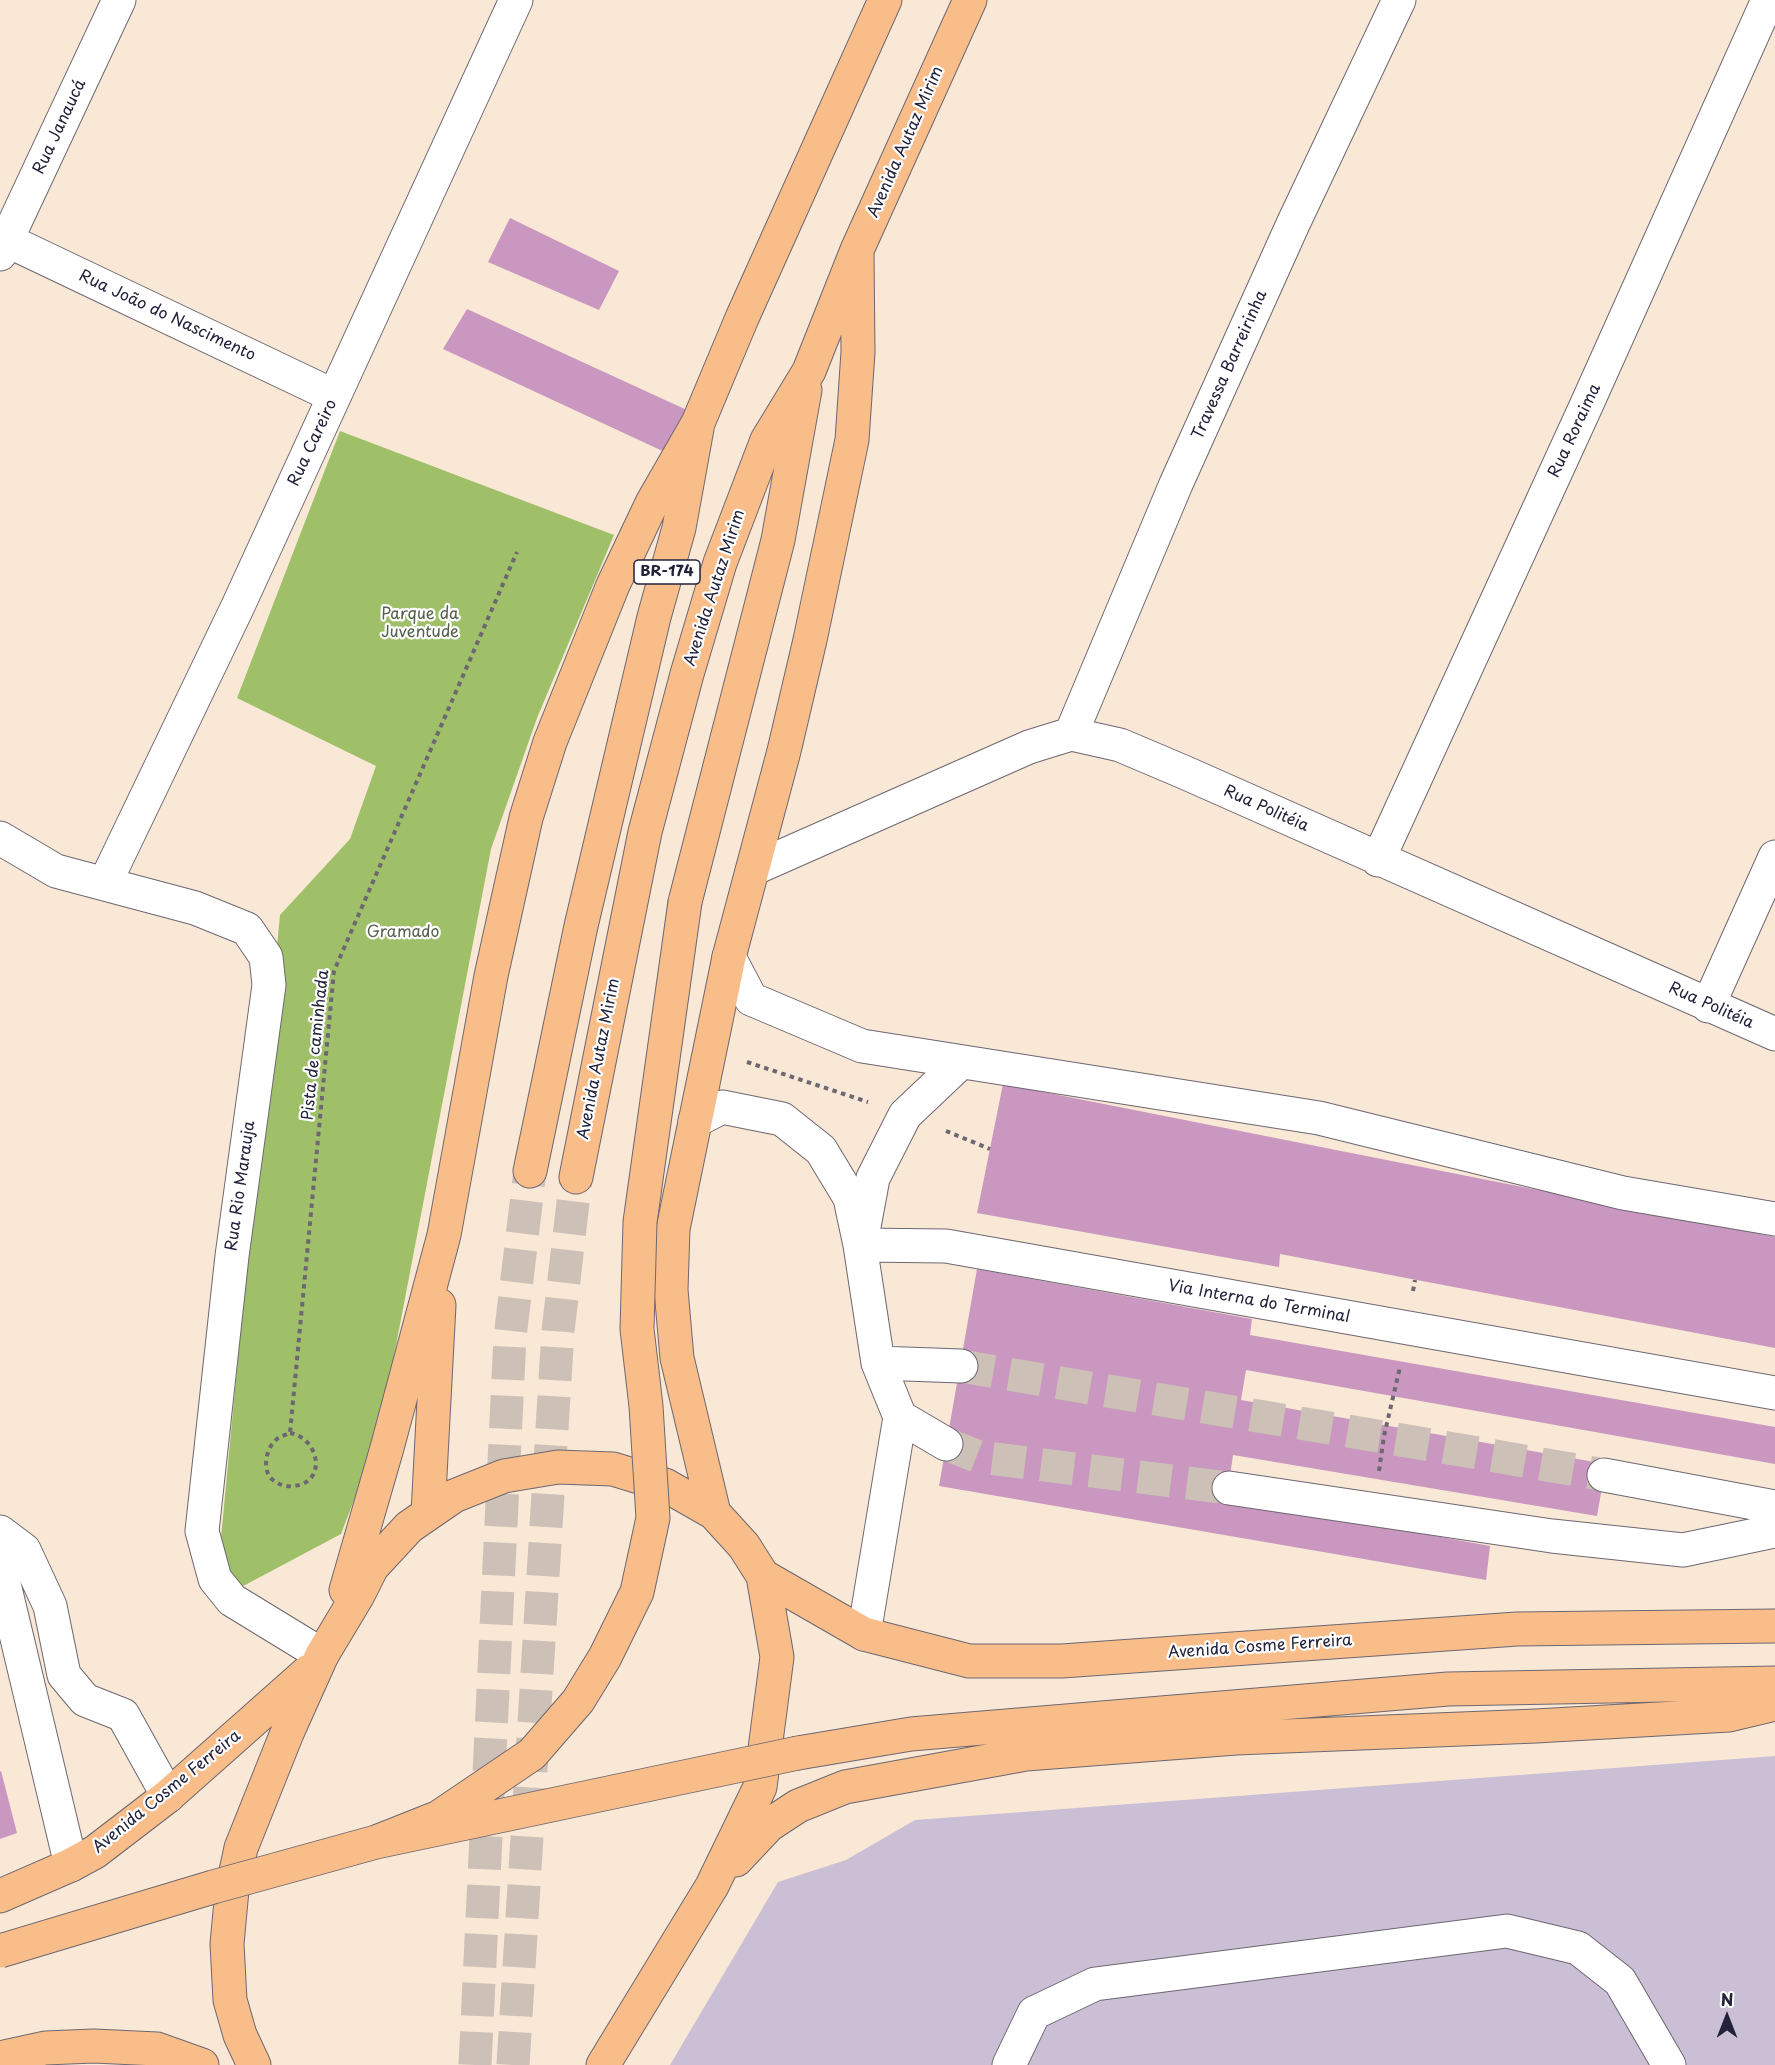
<!DOCTYPE html>
<html>
<head>
<meta charset="utf-8">
<style>
  body { margin:0 }
  #map { position:relative; width:1775px; height:2065px; overflow:hidden; background:#f8e8d5; font-family:"Playpen Sans",sans-serif }
  canvas { display:block }
  .north { position:absolute; left:1697px; top:1987px; width:60px; height:60px; -webkit-text-stroke:4px #fff; paint-order:stroke; rotate:0deg; font-size:16px; font-weight:700; line-height:24px; text-align:center; color:#22223b }
  .north::after { content:''; display:block; margin:auto; width:21px; height:27px; background:#22223b; clip-path:polygon(50% 0,100% 100%,50% 72%,0 100%) }
</style>
</head>
<body>
<div id="map">
<canvas width="1775" height="2065"></canvas>
<div class="north">N</div>
</div>
<script>
const context = document.querySelector('canvas').getContext('2d');
context.lineJoin = 'round';
function paint(path, color) {
  context.fillStyle = color;
  context.fill(path, 'evenodd');
}
function stroke(path, color, width, dash) {
  context.strokeStyle = color;
  context.lineWidth = width;
  context.lineCap = dash ? 'butt' : 'round';
  context.setLineDash(dash || []);
  context.stroke(path);
}
function label(font, color, halo, rows, align = 'center') {
  context.font = font + ' "Playpen Sans",sans-serif';
  context.lineWidth = 4.5;
  context.setLineDash([]);
  context.textBaseline = 'middle';
  context.strokeStyle = halo;
  context.fillStyle = color;
  for (const [text, x, y, turn = 0] of rows) {
    context.save();
    context.translate(x, y);
    context.rotate((+turn || 0) * Math.PI / 180);
    context.textAlign = isNaN(turn) ? turn : align;
    if (halo) context.strokeText(text, 0, 0);
    context.fillText(text, 0, 0);
    context.restore();
  }
}
const industrial = new Path2D(`
  M1775 1756V2065H670L778 1882 846 1860 915 1820Z`);
const green = new Path2D(`
  M340 431 614 535 537 718 491 849 379 1434 341 1534 215 1601 280 915 350 839 376 766 237 698Z`);
const building = new Path2D(`
  M510 218 619 271 599 310 488 262Z
  M467 309 689 411 669 454 443 349Z
  M1003 1084 1775 1237V1348L1280 1254 1279 1267 977 1213Z
  M977 1269 1252 1319 1250 1335 1775 1427V1464L1246 1370 1241 1400 1606 1464 1597 1516 1233 1455 1227 1498 1490 1546 1486 1580 939 1486Z
  M1 1771 17 1833 0 1839V1772Z`);
const minorTunnel = new Path2D(`
  M961 1366C1175 1403 1390 1437 1604 1475
  M946 1444 979 1457 1229 1488`);
const majorTunnel = new Path2D(`
  M475 2065 510 1337 530 1171
  M513 2065 558 1331 576 1177`);
const path = new Path2D(`
  M747 1062 868 1102
  M946 1131 990 1149
  M1413 1291 1415 1280
  M290 1433C319 1438 328 1482 294 1486 286 1487 279 1485 273 1480 261 1471 266 1447 277 1439 280 1436 286 1435 290 1433L334 971 517 552
  M1379 1471 1384 1436 1400 1367`);
const minor = new Path2D(`
  M0 237 334 396
  M0 254 119 0
  M1071 734 1176 484 1293 224 1399 0
  M0 838 56 871 195 908 247 929 266 957 269 985 232 1256 202 1531 215 1579 232 1600 322 1655
  M1378 860 1586 406 1768 0
  M753 869 1029 747 1071 734 1120 745 1186 773 1775 1034
  M105 883 238 606 516 0
  M729 957 751 999 862 1046 1319 1118 1623 1193 1775 1219
  M1708 1006 1775 857
  M695 1121 722 1107 782 1119 821 1150 850 1198 860 1245 878 1363 900 1417 946 1444
  M863 1232 873 1178 905 1115 961 1062
  M860 1245 946 1246 1775 1393
  M878 1363 961 1366
  M1604 1475 1775 1507
  M1229 1488 1552 1536 1683 1550 1775 1531
  M0 1532 24 1550 50 1606 64 1675 85 1700 123 1715 168 1796
  M0 1567 71 1865
  M864 1634 900 1417
  M1009 2065 1034 2013 1095 1984 1507 1931 1578 1948 1620 1981 1669 2065`);
const major = new Path2D(`
  M685 902 778 540 805 390
  M530 1171 581 926 654 617 679 528 698 423 742 318 885 0
  M576 1177 645 832 687 674 720 563 767 440 809 371 857 250 970 0
  M428 1513 439 1305
  M714 1513 677 1358 671 1290 673 1229 729 957 784 751 810 640 852 440 858 352 857 250
  M763 1576 864 1634 969 1661H1062L1517 1629 1775 1626
  M346 1590 387 1448 444 1235 491 976 526 818 550 742 613 585 652 503 698 423
  M798 1753 911 1734 1448 1689 1775 1683
  M736 1860 769 1825 798 1806 845 1787 1026 1754 1236 1738 1536 1726 1729 1715 1775 1704
  M0 1896 71 1865 95 1852 168 1796 309 1671
  M0 2058 45 2048 94 2046 157 2049 202 2065
  M254 2065 240 2035 230 2000 227 1944 232 1890 241 1848 287 1733 322 1655 358 1595 372 1567 409 1527 454 1496 504 1476 558 1467 613 1469 665 1485 714 1513 744 1546 763 1576 777 1657 760 1787 712 1886 603 2065`);
const majorBridge = new Path2D(`
  M376 1842 439 1817 532 1754 578 1701 605 1657 637 1592 653 1518 646 1406 637 1329 640 1222 685 902
  M0 1951 213 1887 376 1842 798 1753`);
const shields = [
  [667,572,66]
];
const shieldNames = [
  ["BR-174",667,572]
];
const streetNames = [
  ["Rua Janaucá",60,127,-65],
  ["Avenida Autaz Mirim",906,142,-66],
  ["Rua João do Nascimento",167,316,25],
  ["Travessa Barreirinha",1230,365,-66],
  ["Rua Roraima",1575,431,-65],
  ["Rua Careiro",313,443,-65],
  ["Avenida Autaz Mirim",715,588,-72],
  ["Rua Politéia",1266,809,24],
  ["Rua Politéia",1711,1006,24],
  ["Pista de caminhada",316,1045,-84],
  ["Avenida Autaz Mirim",599,1059,-79],
  ["Rua Rio Marauja",241,1186,-82],
  ["Via Interna do Terminal",1259,1302,10],
  ["Avenida Cosme Ferreira",1260,1647,-4],
  ["Avenida Cosme Ferreira",167,1792,-39]
];
const parkNames = [
  ["Parque da",420,615],
  ["Juventude",420,633],
  ["Gramado",403,933]
];
paint(industrial, '#cbbfd5');
paint(green, '#9fc069');
paint(building, '#c997bf');
stroke(minorTunnel, '#cdc0b6', 33, [33, 16]);
stroke(majorTunnel, '#cdc0b6', 33, [33, 16]);
stroke(minor, '#6d6771', 35);
stroke(major, '#6d6771', 35);
stroke(path, '#6d6771', 4, [4.5, 4.5]);
stroke(minor, '#fff', 33);
stroke(major, '#f8bd89', 33);
stroke(majorBridge, '#6d6771', 35, []);
stroke(majorBridge, '#f8bd89', 33);
for (const [x, y, w] of shields) {
  const box = new Path2D();
  box.roundRect(x - w / 2, y - 12, w, 24, 4.5);
  context.fillStyle = '#fff';
  context.fill(box);
  stroke(box, '#22223b', 1.5);
}
label('bold 15px', '#22223b', null, shieldNames);
label('16px', '#22223b', '#fff', streetNames);
label('16px', '#54614d', '#fff', parkNames);
</script>
</body>
</html>
